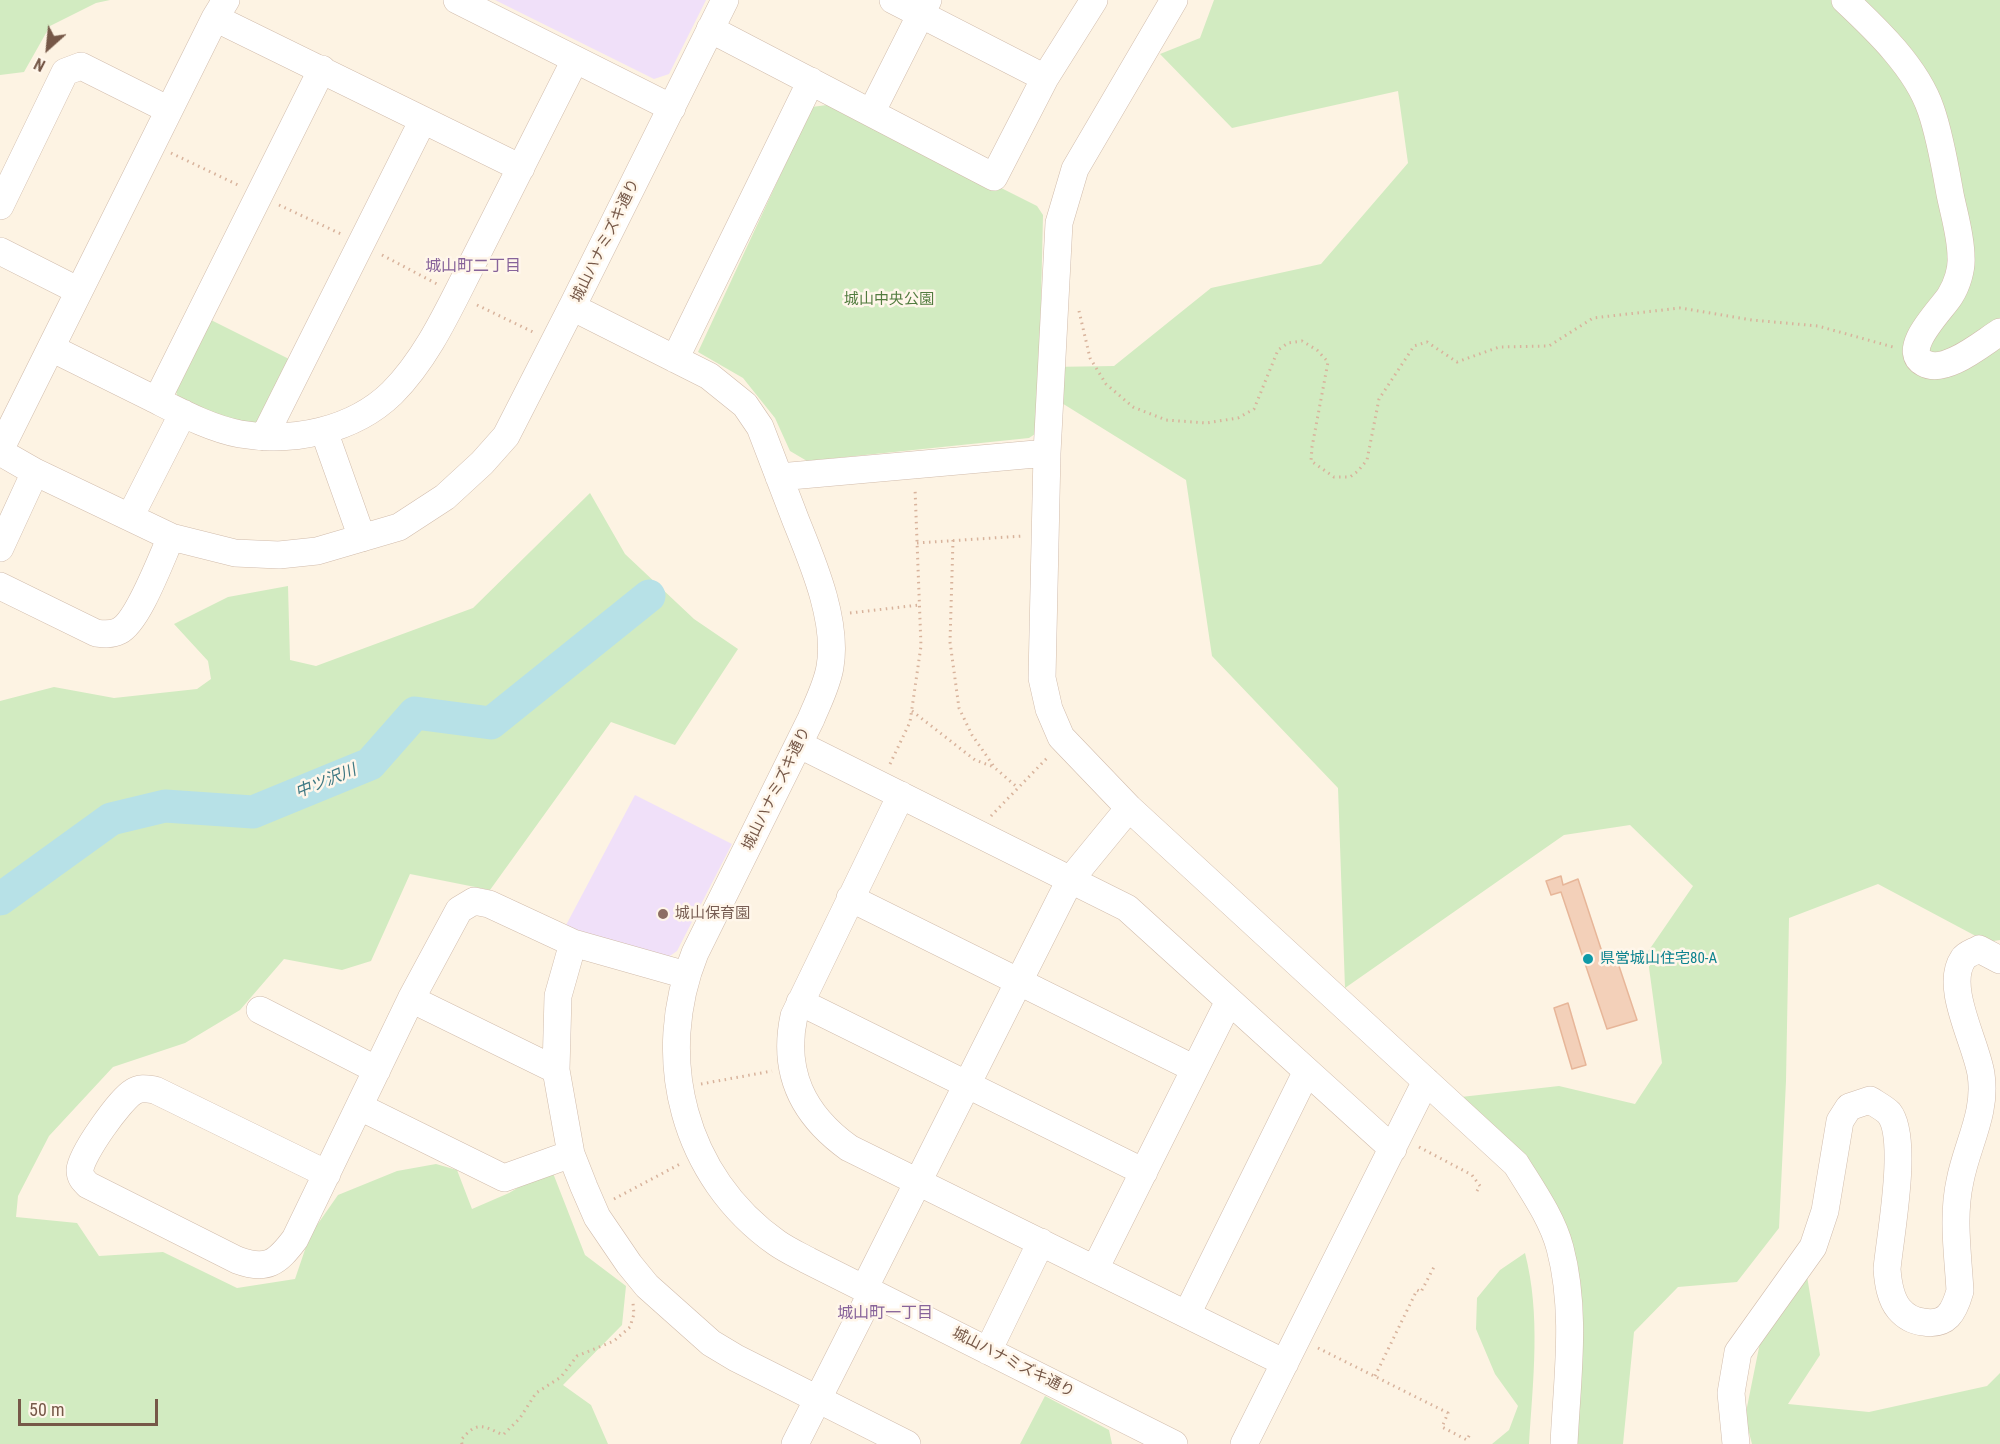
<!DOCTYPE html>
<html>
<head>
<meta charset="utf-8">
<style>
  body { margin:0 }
  #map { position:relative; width:2000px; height:1444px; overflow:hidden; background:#fdf3e3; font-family:"Roboto Condensed",sans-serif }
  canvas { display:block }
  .north { position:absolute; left:18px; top:18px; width:60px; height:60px; -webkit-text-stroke:4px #fff6ea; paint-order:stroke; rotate:207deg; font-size:16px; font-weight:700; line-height:24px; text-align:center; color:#765848 }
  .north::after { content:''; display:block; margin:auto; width:21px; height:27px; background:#765848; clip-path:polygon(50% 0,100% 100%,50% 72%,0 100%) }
  .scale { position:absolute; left:18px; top:1399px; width:140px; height:27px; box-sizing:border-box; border:3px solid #765848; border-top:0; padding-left:8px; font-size:18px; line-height:21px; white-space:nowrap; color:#765848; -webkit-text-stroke:4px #fff6ea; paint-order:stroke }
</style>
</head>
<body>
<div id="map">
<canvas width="2000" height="1444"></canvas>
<div class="north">N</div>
<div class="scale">50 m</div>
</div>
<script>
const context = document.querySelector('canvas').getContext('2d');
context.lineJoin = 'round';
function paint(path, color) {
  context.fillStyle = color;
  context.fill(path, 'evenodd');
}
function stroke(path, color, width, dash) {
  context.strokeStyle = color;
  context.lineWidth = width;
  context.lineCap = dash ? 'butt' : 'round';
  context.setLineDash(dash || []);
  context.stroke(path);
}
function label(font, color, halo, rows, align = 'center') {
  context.font = font + ' "Roboto Condensed","Noto Sans JP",sans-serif';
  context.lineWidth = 5;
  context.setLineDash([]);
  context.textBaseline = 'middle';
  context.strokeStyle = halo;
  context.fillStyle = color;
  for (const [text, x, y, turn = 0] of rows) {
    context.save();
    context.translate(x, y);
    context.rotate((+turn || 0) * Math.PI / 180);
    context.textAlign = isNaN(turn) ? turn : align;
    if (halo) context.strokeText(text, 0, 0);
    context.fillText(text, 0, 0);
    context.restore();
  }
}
const education = new Path2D(`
  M495 0H706L669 74 654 79Z
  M635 795 732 844 677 951 667 958 565 927Z`);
const green = new Path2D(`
  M0 0H110L96 3 50 26 24 72 0 75Z
  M1214 0H2000V940L1987 942 1878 884 1789 918 1786 1081 1779 1228 1737 1282 1678 1287 1634 1332 1623 1444H1562L1572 1258 1461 1097 1559 1086 1635 1104 1662 1063 1647 953 1693 886 1630 825 1564 835 1345 988 1338 788 1212 656 1186 480 1044 392 1050 367 1114 366 1211 288 1321 264 1408 163 1398 91 1232 128 1160 54 1200 38Z
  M834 104 1037 206 1043 215 1038 432 1029 438 807 461 790 451 775 418 743 378 698 352 812 107Z
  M209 319 293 361 264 417 251 425 200 408 178 397 174 387Z
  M590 493 625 554 694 619 738 649 675 745 611 722 490 890 410 874 371 961 342 970 284 959 240 1010 185 1043 113 1067 49 1136 18 1196 16 1217 77 1223 99 1256 163 1252 237 1288 295 1279 310 1235 338 1195 397 1171 436 1164 457 1170 472 1209 509 1193 551 1168 585 1255 626 1286 622 1325 563 1385 591 1405 608 1444H0V701L54 687 114 698 197 689 211 679 208 661 174 624 228 597 288 586 290 660 316 666 473 608Z
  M1525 1253C1541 1315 1533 1381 1529 1444H1492L1509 1430 1518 1406 1495 1374 1476 1329 1477 1298 1500 1270Z
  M1806 1270 1820 1355 1788 1404 1869 1412 1987 1386 2000 1373V1444H1752L1745 1417 1766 1313Z
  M1045 1396 1109 1430 1112 1444H1020Z`);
const river = new Path2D(`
  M0 899 111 819 165 806 253 812 370 764 415 713 491 723 649 596`);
const building = new Path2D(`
  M1561 876 1563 885 1578 879 1605 961 1616 957 1637 1020 1607 1029 1561 892 1551 895 1546 881Z
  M1568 1003 1586 1065 1572 1069 1554 1008Z`);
const path = new Path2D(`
  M171 153 238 185
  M279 205 341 234
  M382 255 437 284
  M477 305 533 332
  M1079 311 1090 358 1106 384 1133 407 1166 420 1206 423 1238 418 1254 409 1278 350 1288 343 1302 341 1317 350 1328 362 1312 447 1311 461 1334 477H1350L1358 471 1367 460 1379 399 1414 346 1427 342 1457 362 1499 347 1549 346 1593 318 1680 308 1752 320 1818 326 1893 347
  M953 540 950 642 959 708 972 735 995 768 1018 788
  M917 543 1023 536
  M850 613 919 605
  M912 711 975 760 994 767
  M890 764 910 722 921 646 915 488
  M991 816 1049 756
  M701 1084 772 1071
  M1419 1147 1472 1175 1480 1186 1477 1191
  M614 1199 680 1164
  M1318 1348 1448 1413 1442 1427 1467 1440 1471 1432
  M1375 1376 1417 1290 1421 1292 1435 1265
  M462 1444 461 1440C477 1421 482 1425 503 1435L520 1418 536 1393 561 1377 577 1356 614 1341 630 1327 634 1314 633 1303`);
const minor = new Path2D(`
  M457 0 672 108
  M725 0 572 307 709 376 745 405 760 427C772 458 784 489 796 521 813 563 838 621 830 667 827 685 818 702 811 719L695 953C653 1057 683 1177 777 1243 787 1250 798 1255 809 1261L1174 1444
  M893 0 1045 78
  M1174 0 1075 169 1059 223 1047 453 1042 678 1049 709 1061 737 1129 808 1516 1164C1532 1190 1552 1218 1560 1248 1577 1312 1567 1379 1564 1444
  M1845 0C1876 29 1917 68 1931 110 1940 136 1945 166 1950 194 1954 214 1961 236 1961 257 1962 269 1957 285 1950 296 1942 309 1899 350 1924 363 1945 375 1981 344 2000 332
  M215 18 521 168
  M710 29 994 177 1045 78 1094 0
  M871 113 928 0
  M0 206 65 72 81 66 169 110
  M0 251 79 291
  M51 348C85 365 118 381 152 398 180 412 209 428 240 434 292 443 353 431 392 393 429 356 451 304 475 258 508 192 542 126 575 60
  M675 359 811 81
  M157 400 322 69
  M324 431 362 538
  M264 437 423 120
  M0 450 215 18 226 0
  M0 452 35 472 171 537 235 553 279 555 317 551 399 527 445 497 482 463 506 436 572 307
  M779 477 1047 453
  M130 517 183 413
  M0 548 35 472
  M0 586 96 633C104 634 111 635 119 631 138 622 161 559 171 537
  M800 745 1127 908 1393 1149
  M901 795 794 1016C782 1072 803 1115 849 1148L1285 1363
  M850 898 1195 1069
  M573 943 558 996 556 1070 571 1154 584 1187 597 1217 629 1264 647 1286 711 1343 736 1358 907 1444
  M411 999 556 1070
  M800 1002 1144 1172
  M260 1010 377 1070
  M360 1107 504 1178 571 1154
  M327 1174 155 1090C148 1089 140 1087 133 1092 120 1100 81 1154 80 1170 80 1177 83 1180 88 1185L237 1260C267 1271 277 1263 295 1239L411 999 459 910 474 901 489 904 573 943 686 975
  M1095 1269 1229 1001
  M864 1289 1070 880 1129 808
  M1187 1314 1307 1071
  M988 1351 1041 1242
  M795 1444 872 1292
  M1244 1444 1426 1081
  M1736 1444 1731 1393 1738 1352 1813 1247 1825 1211 1840 1121 1849 1107 1870 1100C1876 1104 1884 1108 1889 1113 1909 1138 1890 1236 1887 1269 1888 1282 1890 1298 1899 1309 1905 1316 1914 1321 1923 1322 1947 1326 1954 1312 1960 1291 1958 1255 1952 1217 1960 1181 1967 1144 1987 1113 1981 1074 1976 1042 1944 987 1963 959 1966 954 1974 952 1979 949L2000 960`);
const markers = [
  [663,914,6,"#8d6e63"],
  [1588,959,6,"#0f9aa8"]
];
const streetNames = [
  ["城山ハナミズキ通り",606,241,-64],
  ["城山ハナミズキ通り",777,789,-64],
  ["城山ハナミズキ通り",1013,1363,27]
];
const parkNames = [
  ["城山中央公園",889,300]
];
const educationNames = [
  ["城山保育園",675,914]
];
const cultureNames = [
  ["県営城山住宅80-A",1600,959]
];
const neighbourhoodNames = [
  ["城山町二丁目",473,267],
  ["城山町一丁目",885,1314]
];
const waterNames = [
  ["中ツ沢川",326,782,-22]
];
paint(education, '#f0e0f9');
paint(green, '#d2ebc1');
stroke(river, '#b7e1e7', 33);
paint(building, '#f3d0b9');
stroke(building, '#e7b699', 1.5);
stroke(minor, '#d1bcac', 28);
stroke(path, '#d8b39c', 3, [1.5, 4.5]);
stroke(minor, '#fff', 27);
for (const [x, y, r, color] of markers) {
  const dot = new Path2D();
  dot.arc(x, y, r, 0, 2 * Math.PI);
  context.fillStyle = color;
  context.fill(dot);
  stroke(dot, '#fff6ea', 2);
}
label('15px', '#765848', '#fff6ea', streetNames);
label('15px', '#527c3f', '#fff6ea', parkNames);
label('15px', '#785e54', '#fff6ea', educationNames, 'left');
label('15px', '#0d838f', '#fff6ea', cultureNames, 'left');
label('16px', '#87639a', '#fff6ea', neighbourhoodNames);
label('italic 16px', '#3e7883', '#fff6ea', waterNames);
</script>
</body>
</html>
